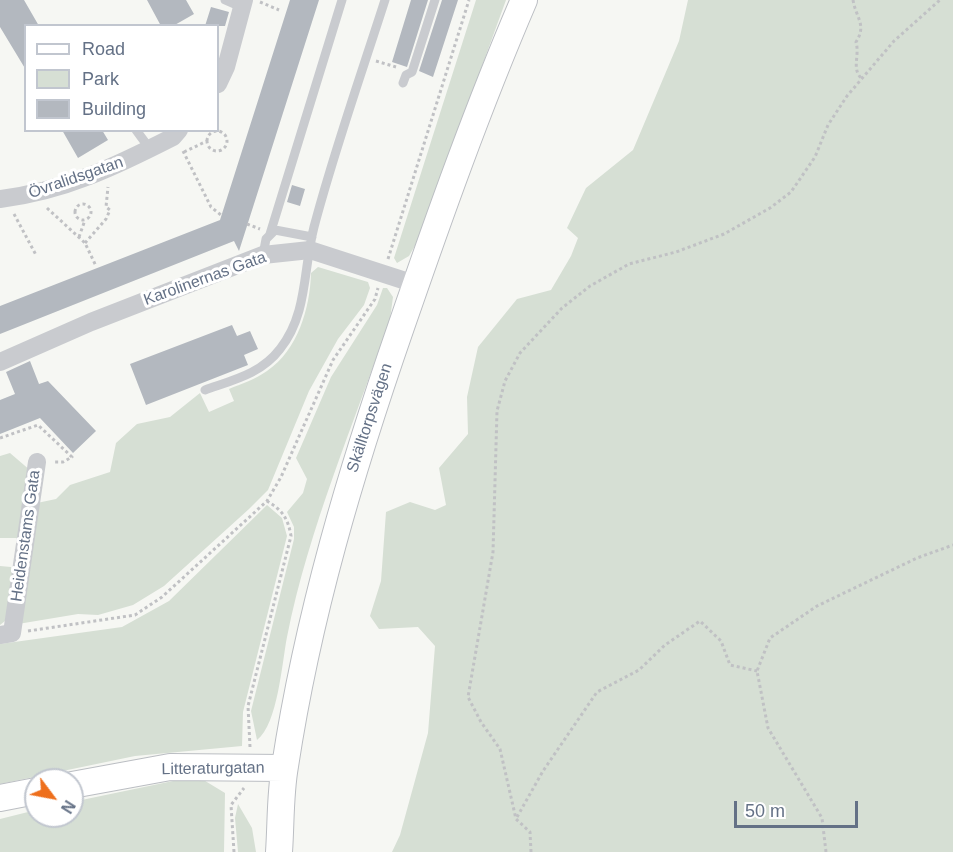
<!DOCTYPE html>
<html>
<head>
<meta charset="utf-8">
<style>
  body { margin:0 }
  #map { position:relative; width:953px; height:852px; overflow:hidden; background:#f6f7f3; font-family:Arial,sans-serif }
  canvas { display:block }
  .legend { position:absolute; left:24px; top:24px; width:195px; height:108px; box-sizing:border-box; background:#fff; border:2px solid #c1c6cf; margin:0; padding:8px 10px; list-style:none; font-size:18px; color:#647186 }
  .legend li { display:flex; align-items:center; gap:12px; height:30px }
  .legend b { width:30px; border:2px solid #c1c6cf }
  .north { position:absolute; left:24px; top:768px; width:60px; height:60px; box-sizing:border-box; background:#fff; border:2px solid #c1c6cf; border-radius:50%; rotate:122deg; font-size:16px; font-weight:700; line-height:24px; text-align:center; color:#647186 }
  .north::after { content:''; display:block; margin:auto; width:21px; height:27px; background:#ee6f1c; clip-path:polygon(50% 0,100% 100%,50% 72%,0 100%) }
  .scale { position:absolute; left:734px; top:801px; width:124px; height:27px; box-sizing:border-box; border:3px solid #647186; border-top:0; padding-left:8px; font-size:18px; line-height:21px; white-space:nowrap; color:#647186; -webkit-text-stroke:4px #fff; paint-order:stroke }
</style>
</head>
<body>
<div id="map">
<canvas width="953" height="852"></canvas>
<ul class="legend">
<li><b style="height:8px;background:#fff"></b>Road</li>
<li><b style="height:16px;background:#d6dfd4"></b>Park</li>
<li><b style="height:16px;background:#b3b8bf"></b>Building</li>
</ul>
<div class="north">N</div>
<div class="scale">50 m</div>
</div>
<script>
const context = document.querySelector('canvas').getContext('2d');
context.lineJoin = 'round';
function paint(path, color) {
  context.fillStyle = color;
  context.fill(path, 'evenodd');
}
function stroke(path, color, width, dash) {
  context.strokeStyle = color;
  context.lineWidth = width;
  context.lineCap = dash ? 'butt' : 'round';
  context.setLineDash(dash || []);
  context.stroke(path);
}
function label(font, color, halo, rows, align = 'center') {
  context.font = font + ' Arial,sans-serif';
  context.lineWidth = 6;
  context.setLineDash([]);
  context.textBaseline = 'middle';
  context.strokeStyle = halo;
  context.fillStyle = color;
  for (const [text, x, y, turn = 0] of rows) {
    context.save();
    context.translate(x, y);
    context.rotate((+turn || 0) * Math.PI / 180);
    context.textAlign = isNaN(turn) ? turn : align;
    if (halo) context.strokeText(text, 0, 0);
    context.fillText(text, 0, 0);
    context.restore();
  }
}
const green = new Path2D(`
  M476 0H506L420 237 409 256 397 263 394 258Z
  M688 0H953V852H392L400 835 428 733 435 646 418 627 379 629 370 616 381 581 386 512 410 502 435 510 446 505 439 468 468 434 467 397 478 347 517 299 551 290 571 256 578 238 567 228 586 188 633 150 679 41Z
  M318 267 368 282 370 288 364 305 338 339 309 391 268 490 249 509 164 586 133 605 98 615 78 614 18 624 37 503 56 499 70 485 110 472 116 443 137 424 170 417 200 393 209 412 234 401 229 389C241 384 256 379 267 371 298 350 310 308 311 273Z
  M383 288H387L393 297 390 319C354 424 309 527 287 637 282 662 278 724 257 740L251 711 294 539V527L287 512 303 493 307 479 296 458 331 377 377 305Z
  M10 453 31 471 21 538H0V456Z
  M267 505 282 518 287 536 243 712 242 746 135 756 0 784V644L122 627 169 601Z
  M0 566 11 567 15 573 10 617 0 625Z
  M197 776 225 793 224 852H0V819L36 810V816H72V802Z
  M238 804 252 828 256 852H238L235 818Z`);
const building = new Path2D(`
  M0 0H24L39 26H26V70L0 27Z
  M147 0H186L194 14 173 26H161Z
  M290 0H319L239 251 234 241 0 334V306L220 220Z
  M411 0H428L407 67 392 62Z
  M442 0H458L433 77 419 71Z
  M211 7 229 12 225 26H205Z
  M62 130H102L108 140 78 158Z
  M292 185 305 189 300 206 287 202Z
  M232 325 237 336 250 331 258 349 244 355 248 365 146 405 130 364Z
  M30 361 39 384 48 381 96 431 73 453 40 418 0 434V400L15 394 6 372Z`);
const path = new Path2D(`
  M853 0C856 18 867 25 856 42 860 56 851 69 862 79
  M260 2 279 10
  M376 61 396 67
  M207 141a10 10 0 1 1 20 0a10 10 0 1 1-20 0Z
  M183 151 211 207 221 215
  M184 152 207 141
  M75 212a8 8 0 1 1 16 0a8 8 0 1 1-16 0Z
  M47 208 85 243 96 266
  M14 214 36 255
  M247 224 260 229
  M79 237 85 220
  M85 243 106 219 110 210 106 207 108 187
  M388 259 469 0
  M0 438 38 425 72 457 63 462H54
  M28 631 135 615 162 597 267 501 281 477 333 360 375 299 378 288
  M250 747 248 706 291 536C288 518 282 510 267 501
  M517 817 543 771 597 692 639 670 665 645 700 621 721 641 730 665 757 671
  M234 852 231 805 244 788
  M531 852 530 832 516 819 500 749 481 722 468 697 493 552 497 411 505 381 520 353 562 308 590 286 629 264 676 252 724 234 770 208 791 192 815 157 828 125 847 96 894 41 940 0
  M826 852 822 818 768 728 757 671 770 638 817 606 917 558 953 545`);
const lane = new Path2D(`
  M225 0 241 7
  M403 83 406 75 412 72 435 0
  M136 130 150 149
  M270 234 342 0
  M263 255 266 239 275 230 312 237
  M205 390C233 380 261 374 280 349 308 314 303 269 314 227 334 151 361 75 385 0`);
const street = new Path2D(`
  M218 84 226 67 244 0
  M0 199C65 191 116 166 173 137L179 130
  M0 362 91 322 263 255 310 250 415 284
  M0 635 12 633 37 462`);
const secondary = new Path2D(`
  M72 785 170 767 284 768
  M0 798 36 791
  M279 852C281 824 280 794 285 766 308 615 351 471 401 327 439 217 478 107 524 0`);
const streetNames = [
  ["Övralidsgatan",76,178,-19],
  ["Karolinernas Gata",205,279,-20],
  ["Skälltorpsvägen",370,418,-72],
  ["Heidenstams Gata",26,536,-82],
  ["Litteraturgatan",213,769,-1]
];
paint(green, '#d6dfd4');
paint(building, '#b3b8bf');
stroke(secondary, '#bbbec3', 28);
stroke(path, '#c0c1c4', 3, [3, 3]);
stroke(lane, '#c9cbcf', 9);
stroke(street, '#c9cbcf', 18);
stroke(secondary, '#fff', 26);
label('16px', '#647186', '#fff', streetNames);
</script>
</body>
</html>
